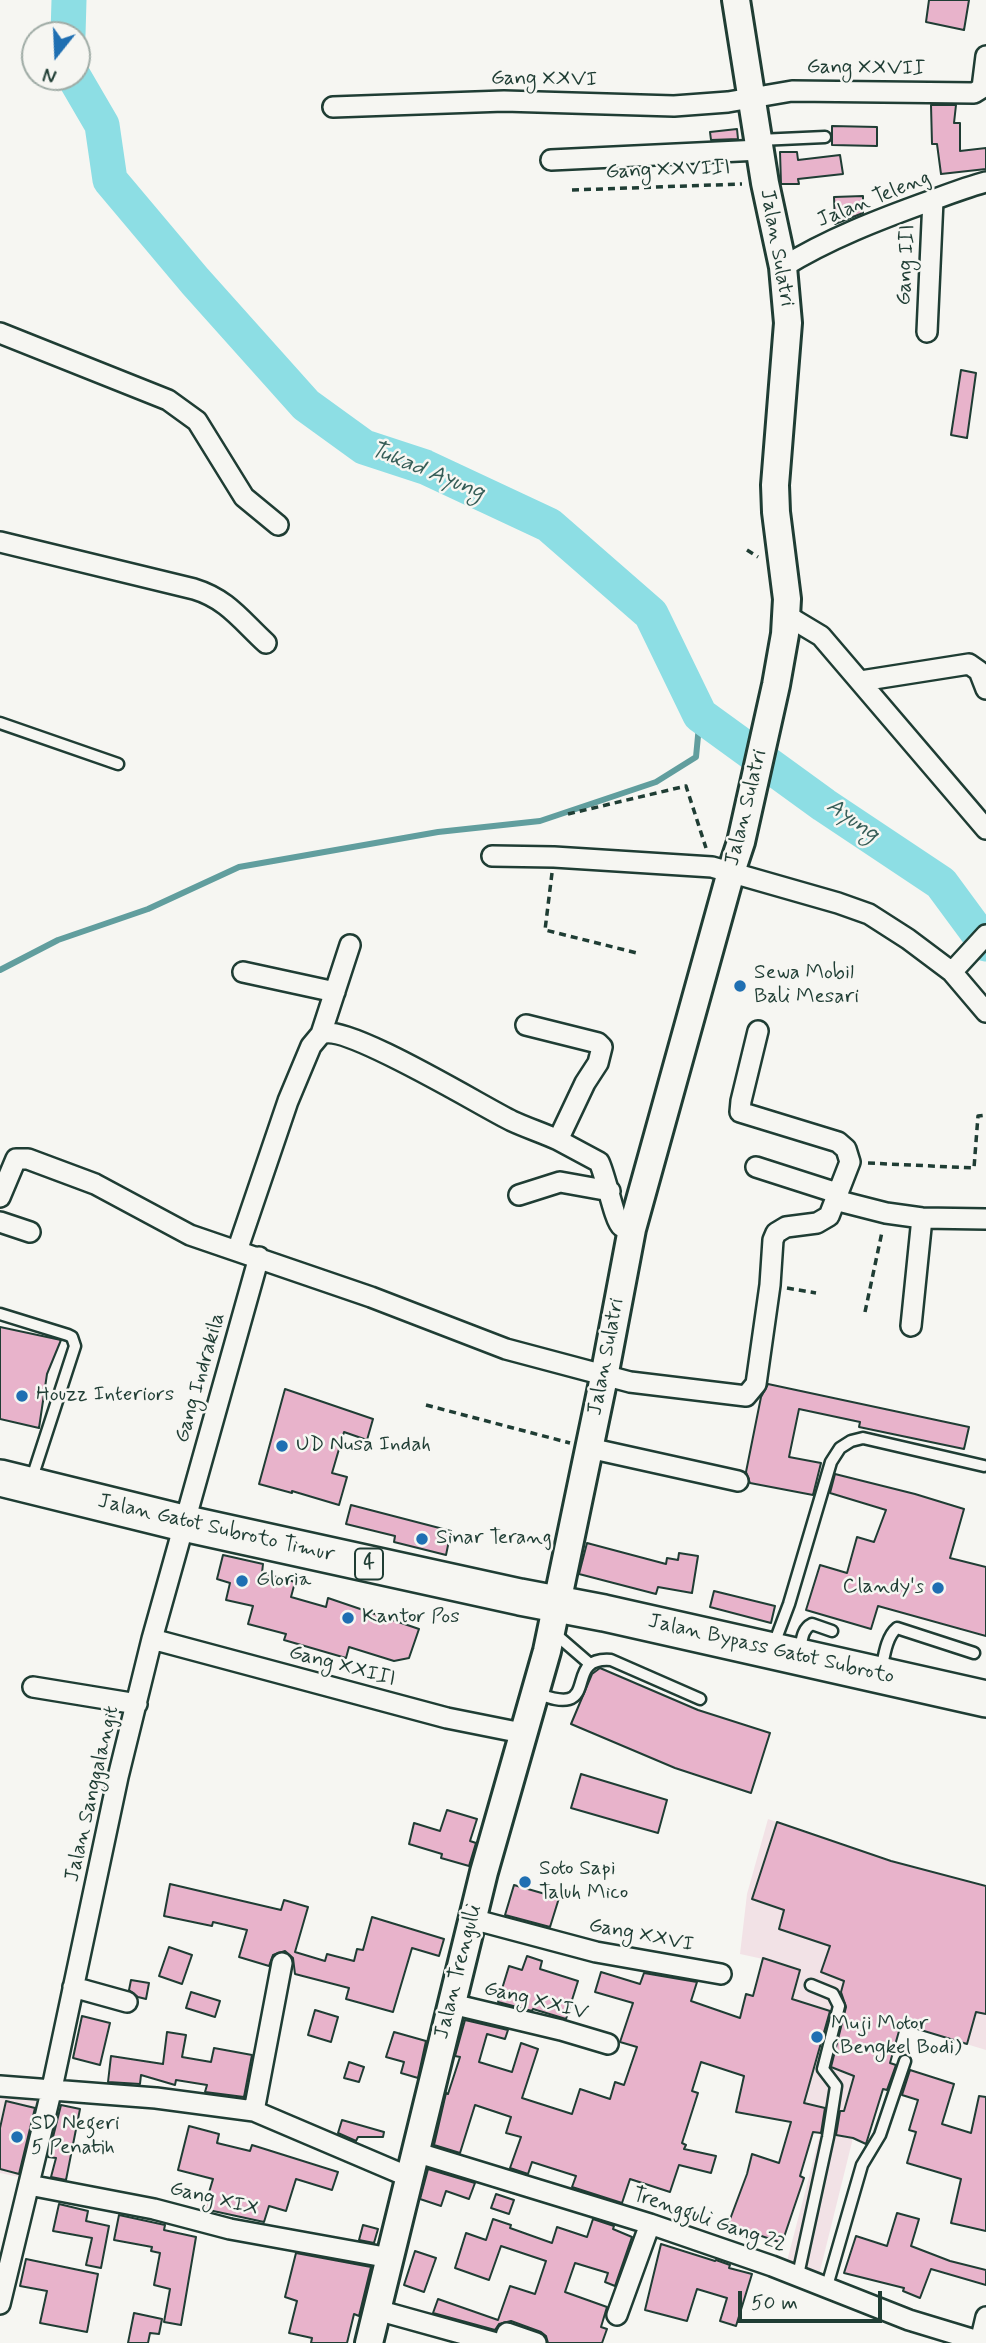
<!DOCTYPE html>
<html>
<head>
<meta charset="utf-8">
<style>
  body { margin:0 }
  #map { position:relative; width:986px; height:2343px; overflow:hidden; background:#f6f6f2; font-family:Mynerve,sans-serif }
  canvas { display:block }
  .north { position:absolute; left:21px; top:21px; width:70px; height:70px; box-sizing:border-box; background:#f6f6f2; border:2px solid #a0aca6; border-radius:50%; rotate:198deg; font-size:19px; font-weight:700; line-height:28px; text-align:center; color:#1f3d34 }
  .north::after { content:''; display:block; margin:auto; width:24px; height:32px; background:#1f6fb2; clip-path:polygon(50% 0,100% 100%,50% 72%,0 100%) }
  .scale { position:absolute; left:738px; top:2291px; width:144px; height:32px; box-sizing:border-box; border:4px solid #1f3d34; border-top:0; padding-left:9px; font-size:21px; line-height:24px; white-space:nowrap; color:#1f3d34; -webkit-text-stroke:5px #f6f6f2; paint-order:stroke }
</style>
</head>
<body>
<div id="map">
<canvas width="986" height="2343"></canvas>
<div class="north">N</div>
<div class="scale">50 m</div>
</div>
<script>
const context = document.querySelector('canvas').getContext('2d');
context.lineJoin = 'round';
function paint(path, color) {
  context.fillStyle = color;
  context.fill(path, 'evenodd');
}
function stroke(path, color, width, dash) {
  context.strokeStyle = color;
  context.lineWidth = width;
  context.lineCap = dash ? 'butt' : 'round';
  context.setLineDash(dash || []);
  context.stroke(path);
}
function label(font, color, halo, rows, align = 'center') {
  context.font = font + ' Mynerve,sans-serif';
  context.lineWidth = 5;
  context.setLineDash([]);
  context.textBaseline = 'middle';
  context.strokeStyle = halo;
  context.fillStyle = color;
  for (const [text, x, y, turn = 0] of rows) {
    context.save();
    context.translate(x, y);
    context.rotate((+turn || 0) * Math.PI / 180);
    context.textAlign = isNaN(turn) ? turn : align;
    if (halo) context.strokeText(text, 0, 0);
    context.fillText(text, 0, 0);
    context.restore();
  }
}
const built = new Path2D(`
  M768 1819 891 1861 986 1886V2050L901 2024 867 2144 853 2138 819 2275 787 2261 822 2127 736 2112 747 2062 753 1996 763 1959 740 1954 747 1894Z
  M0 2097 41 2101 24 2178 0 2173Z`);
const stream = new Path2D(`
  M0 970 58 940 148 909 239 867 438 832 540 821 656 782 696 757 700 715`);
const river = new Path2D(`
  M68 35 69 0
  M74 77 102 125 110 180 195 281 306 405 364 447 425 467 549 525 651 614 700 715 824 805 941 883 986 944`);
const building = new Path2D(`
  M929 0H969L964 30 926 22Z
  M931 105H956L954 123H960V151L986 148V169L941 174 937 144H932Z
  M832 126 877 127V146L832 145Z
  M737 129 738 139 711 140 710 132Z
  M780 152H797L798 160 840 155 843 174 798 179 799 184H781Z
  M863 196V213L835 224 834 197Z
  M961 370 976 373 967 438 951 435Z
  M0 1327 61 1340 47 1374 39 1428 0 1419Z
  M768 1384 969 1427 964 1449 859 1427 860 1422 799 1409 789 1457 821 1463 813 1495 750 1483 746 1472 761 1397Z
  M285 1389 373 1419 367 1440 344 1432 332 1473 347 1477 339 1505 292 1491V1493L259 1484Z
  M835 1474 915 1494 964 1509 950 1558 986 1567V1636L878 1606 871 1629 806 1610 820 1565 847 1573 857 1537 874 1542 886 1510 830 1493Z
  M351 1505 451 1531 446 1555 394 1542 395 1536 346 1524Z
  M587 1543 666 1564 667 1558 678 1560 679 1553 698 1556 692 1593 658 1587 656 1594 579 1574Z
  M223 1555 263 1564 262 1573 295 1582 291 1597 326 1607 328 1598 419 1629 409 1658 394 1661 349 1647 346 1658 284 1640 286 1634 248 1624 253 1606 226 1600 230 1583 217 1579Z
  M714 1591 775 1606 771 1623 710 1607Z
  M600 1668 698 1710 770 1733 751 1793 675 1768 571 1724 592 1674Z
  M581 1774 667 1800 658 1833 571 1808Z
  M447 1810 477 1819 470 1841 476 1843 469 1866 441 1858 442 1854 409 1844 414 1823 440 1831Z
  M777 1822 891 1861 986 1886V2014L976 2012 967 2044 901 2024 890 2063 896 2065 887 2090 883 2089 866 2144 853 2138 836 2135 840 2111H844L854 2076 831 2067 846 2007 841 1992 844 1981 821 1972 830 1946 779 1929 784 1910 752 1899Z
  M170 1884 281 1910 284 1900 308 1907 295 1952 325 1961 327 1954 354 1961 357 1949 363 1950 372 1917 444 1939 439 1956 412 1948 393 2012 346 1999 349 1988 295 1974 293 1958 285 1951 273 1955 269 1966 239 1957 247 1930 213 1922 212 1926 164 1916Z
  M514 1885 559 1898 550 1927 505 1915Z
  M169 1947 192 1955 182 1984 159 1976Z
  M527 1956 542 1961 540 1969 578 1981 566 2019 533 2009 532 2011 498 2002 509 1966 522 1970Z
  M763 1958 800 1970 792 1999 830 2011 804 2103 825 2108 821 2133 813 2132 800 2176 804 2178 782 2243 744 2230 742 2236 726 2230 747 2174 752 2154 779 2163 791 2122 736 2112 744 2076 701 2062 692 2091 698 2093 682 2143 686 2145 684 2149 716 2156 711 2173 679 2165 670 2192 630 2179 622 2203 572 2187 576 2176 532 2162 528 2174 510 2168 521 2137 506 2133 511 2117 475 2105 460 2153 434 2145 446 2093 448 2094 460 2057 455 2056 465 2020 508 2030 505 2039 487 2034 479 2062 512 2072 521 2043 538 2049 522 2098 572 2114 580 2089 610 2099 615 2082 624 2085 637 2047 620 2042 633 2003 595 1992 601 1972 640 1984 644 1973 697 1982 691 2001 740 2018 746 1994 753 1996Z
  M131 1980 149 1983 146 1999 138 1997 129 1990Z
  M191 1992 220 2001 215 2017 186 2008Z
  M315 2010 338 2017 331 2042 308 2035Z
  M82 2016 110 2023 100 2065 73 2058Z
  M167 2032 186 2035 182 2057 211 2062 214 2048 252 2055 244 2097 205 2092 207 2085 176 2080 175 2085 141 2075 140 2084 108 2082 111 2056 163 2064Z
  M394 2032 426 2041 418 2078 401 2073 404 2062 386 2057Z
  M349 2062 364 2067 359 2082 344 2078Z
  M910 2070 954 2084 942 2124 971 2133 979 2096 986 2097V2231L951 2223 961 2179 907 2163 916 2132 909 2130 918 2100 902 2095Z
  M6 2101 35 2108 19 2174 0 2169V2128Z
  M61 2105 80 2109 66 2180 51 2177 56 2158 48 2157Z
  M342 2120 384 2132 383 2137H358L356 2141 338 2133Z
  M189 2126 219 2134 217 2143 250 2151 252 2145 338 2172 332 2190 296 2179 286 2211 269 2206 264 2222 204 2209 213 2179 178 2170Z
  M428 2169 475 2183 469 2199 446 2191 441 2206 420 2199Z
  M496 2194 514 2200 509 2214 491 2208Z
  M59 2204 88 2211 86 2221 109 2226 101 2268 86 2265 92 2238 53 2231Z
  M897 2213 919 2219 911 2246 950 2261 986 2270V2285L931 2269 920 2298 903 2291 904 2288 844 2273 856 2236 887 2246Z
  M119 2215 165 2225 164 2230 196 2237 181 2325 164 2322 170 2289 154 2285 160 2253 151 2251 152 2247 114 2240Z
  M493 2219 511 2225 510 2228 552 2243 557 2227 587 2237 593 2219 614 2226 613 2229 632 2237 615 2286 605 2282 608 2273 575 2263 565 2292 607 2307 601 2327 607 2329 602 2343H548L546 2336 541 2332 511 2321 499 2324 495 2330 433 2313 438 2299 498 2320 510 2286 535 2294 546 2261 501 2246 489 2280 455 2268 466 2233 486 2240Z
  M363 2225 378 2229 374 2243 359 2240Z
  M661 2244 715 2261 716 2260 730 2265 729 2268 752 2274 736 2326 720 2321 727 2298 697 2289 687 2321 645 2310Z
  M415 2251 436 2258 424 2292 404 2285Z
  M296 2253 371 2267 359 2316 354 2314 347 2343H311L312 2338 289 2333 297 2301 285 2297Z
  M26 2259 98 2274 87 2332 40 2323 47 2291 20 2286Z
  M134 2313 162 2319 159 2334 150 2333 148 2343H128Z`);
const path = new Path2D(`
  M572 190 742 184
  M747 550 758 557
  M568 814 686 786 706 848
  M552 873 545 930 637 953
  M868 1163 974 1168 978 1116 986 1115
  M787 1288 816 1293
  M865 1312 882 1232
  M426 1405 570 1443`);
const lane = new Path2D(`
  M759 140 825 137
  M0 723 118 764
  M0 1314 68 1335 72 1337 75 1346 31 1481
  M553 1632 590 1664
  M774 1644 789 1604 831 1462 840 1448 851 1441 863 1438 984 1466
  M800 1650C802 1640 802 1629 812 1624L832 1631
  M881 1671C884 1657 886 1637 897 1628L974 1653
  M535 1693C545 1696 559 1702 569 1699 589 1693 572 1657 611 1660L700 1699
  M798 2275 828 2137 836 2086 823 2069 839 2006 833 1994 811 1985
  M827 2286 862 2165 880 2135 905 2061`);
const street = new Path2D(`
  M333 107 504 101 674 106 728 102 792 91 974 93 982 88 986 56
  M551 160 760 150
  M783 267C828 239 880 219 930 201 949 194 967 187 986 182
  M927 332 933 200
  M0 333 168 400 197 421 244 497 278 525
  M0 542 194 589C227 599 241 620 266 643
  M786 615 821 636 986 829
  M861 681 969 664 979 671 986 689
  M492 856 554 857 712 867 838 903 869 914 908 939 952 972 986 1012
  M243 972 335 992
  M952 972 986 935
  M321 1034 350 945
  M558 1140 599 1162C605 1173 615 1222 621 1226 624 1228 628 1228 632 1229
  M756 1167 837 1193
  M519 1195 560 1182 610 1191
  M0 1197 16 1159H28L95 1184 190 1235 371 1297 506 1349 630 1382 746 1396 756 1384 770 1285 773 1240 776 1233 786 1227 817 1223 829 1216 850 1162 846 1149 838 1142 740 1112 741 1101 758 1031
  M835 1200 886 1213 922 1218 986 1219
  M0 1222 30 1232
  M237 1251 288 1101 311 1046 321 1034C347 1023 481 1106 512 1121 527 1128 543 1133 558 1140L585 1083 598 1063 602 1047 598 1043 526 1025
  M911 1326 922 1218
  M589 1448 738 1481
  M152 1639 447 1718 522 1733
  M33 1687 137 1704
  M472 1919 596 1952 721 1974
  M73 1987 127 2002
  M452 2004 561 2030 608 2044
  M0 2086 156 2098 254 2111 409 2177
  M254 2111 282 1963
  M415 2152 650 2224 772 2266 909 2320 985 2343
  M29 2185 154 2209 230 2229 390 2258
  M0 2304 52 2088 118 1777 152 1639 259 1257
  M377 2310 496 2343
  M617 2315 650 2224
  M980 2342 986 2317
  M504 2343 507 2333 536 2343`);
const secondary = new Path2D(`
  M369 2343 484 1872 547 1651 604 1377 632 1229 731 872 741 842 776 685 785 634 787 599 776 512 775 485 788 323 783 267 765 183 736 0`);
const highway = new Path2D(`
  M0 1478 183 1523 520 1597 604 1613 986 1699`);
const markers = [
  [740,986,7,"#1f6fb2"],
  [22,1396,7,"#1f6fb2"],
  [282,1446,7,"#1f6fb2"],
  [422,1539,7,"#1f6fb2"],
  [242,1581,7,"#1f6fb2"],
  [938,1588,7,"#1f6fb2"],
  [348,1618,7,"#1f6fb2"],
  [525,1882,7,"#1f6fb2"],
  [817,2037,7,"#1f6fb2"],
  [17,2137,7,"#1f6fb2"]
];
const shields = [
  [369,1564,28]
];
const shieldNames = [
  ["4",369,1564]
];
const streetNames = [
  ["Gang XXVII",866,69,1],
  ["Gang XXVI",544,80,1],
  ["Gang XXVIII",668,171,-2],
  ["Jalan Teleng",874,200,-22],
  ["Jalan Sulatri",776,248,80],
  ["Gang III",907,265,-87],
  ["Jalan Sulatri",747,808,-76],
  ["Jalan Sulatri",607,1357,-79],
  ["Gang Indrakila",201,1378,-74],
  ["Jalan Gatot Subroto Timur",216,1529,13],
  ["Jalan Bypass Gatot Subroto",771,1650,13],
  ["Gang XXIII",342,1667,15],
  ["Jalan Sanggalangit",93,1794,-77],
  ["Gang XXVI",641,1936,11],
  ["Jalan Trengulli",459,1972,-76],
  ["Gang XXIV",536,2002,14],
  ["Gang XIX",214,2200,14],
  ["Trengguli Gang 22",709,2221,19]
];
const poiNames = [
  ["Sewa Mobil",754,974],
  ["Bali Mesari",754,998],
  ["Houzz Interiors",36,1396],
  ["UD Nusa Indah",296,1446],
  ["Sinar Terang",436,1539],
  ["Gloria",256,1581],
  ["Clandy's",924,1588,"right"],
  ["Kantor Pos",362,1618],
  ["Soto Sapi",539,1870],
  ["Taluh Mico",539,1894],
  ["Muji Motor",831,2025],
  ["(Bengkel Bodi)",831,2049],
  ["SD Negeri",31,2125],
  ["5 Penatih",31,2149]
];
const waterNames = [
  ["Tukad Ayung",427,472,22],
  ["Ayung",852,821,35]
];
paint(built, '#f2e2e6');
stroke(stream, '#619e9e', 6);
stroke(river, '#8ddee4', 35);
paint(building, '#e8b3cb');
stroke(building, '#1f3d34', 2);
stroke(lane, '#1f3d34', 15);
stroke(street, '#1f3d34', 24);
stroke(secondary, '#1f3d34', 32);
stroke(highway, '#1f3d34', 40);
stroke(path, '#1f3d34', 3.5, [7, 5]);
stroke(lane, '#f6f6f2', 10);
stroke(street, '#f6f6f2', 19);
stroke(secondary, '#f6f6f2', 26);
stroke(highway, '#f6f6f2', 35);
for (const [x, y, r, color] of markers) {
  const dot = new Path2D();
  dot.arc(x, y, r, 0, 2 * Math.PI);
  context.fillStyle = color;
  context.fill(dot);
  stroke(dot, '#f6f6f2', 2.5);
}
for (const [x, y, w] of shields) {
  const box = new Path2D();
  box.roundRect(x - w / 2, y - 15.5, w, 31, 5);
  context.fillStyle = '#f6f6f2';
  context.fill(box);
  stroke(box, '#1f3d34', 2);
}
label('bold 19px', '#1f3d34', null, shieldNames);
label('21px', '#1f3d34', '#f6f6f2', streetNames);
label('21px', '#1f3d34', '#f6f6f2', poiNames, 'left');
label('italic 23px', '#355d57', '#f6f6f2', waterNames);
</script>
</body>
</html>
